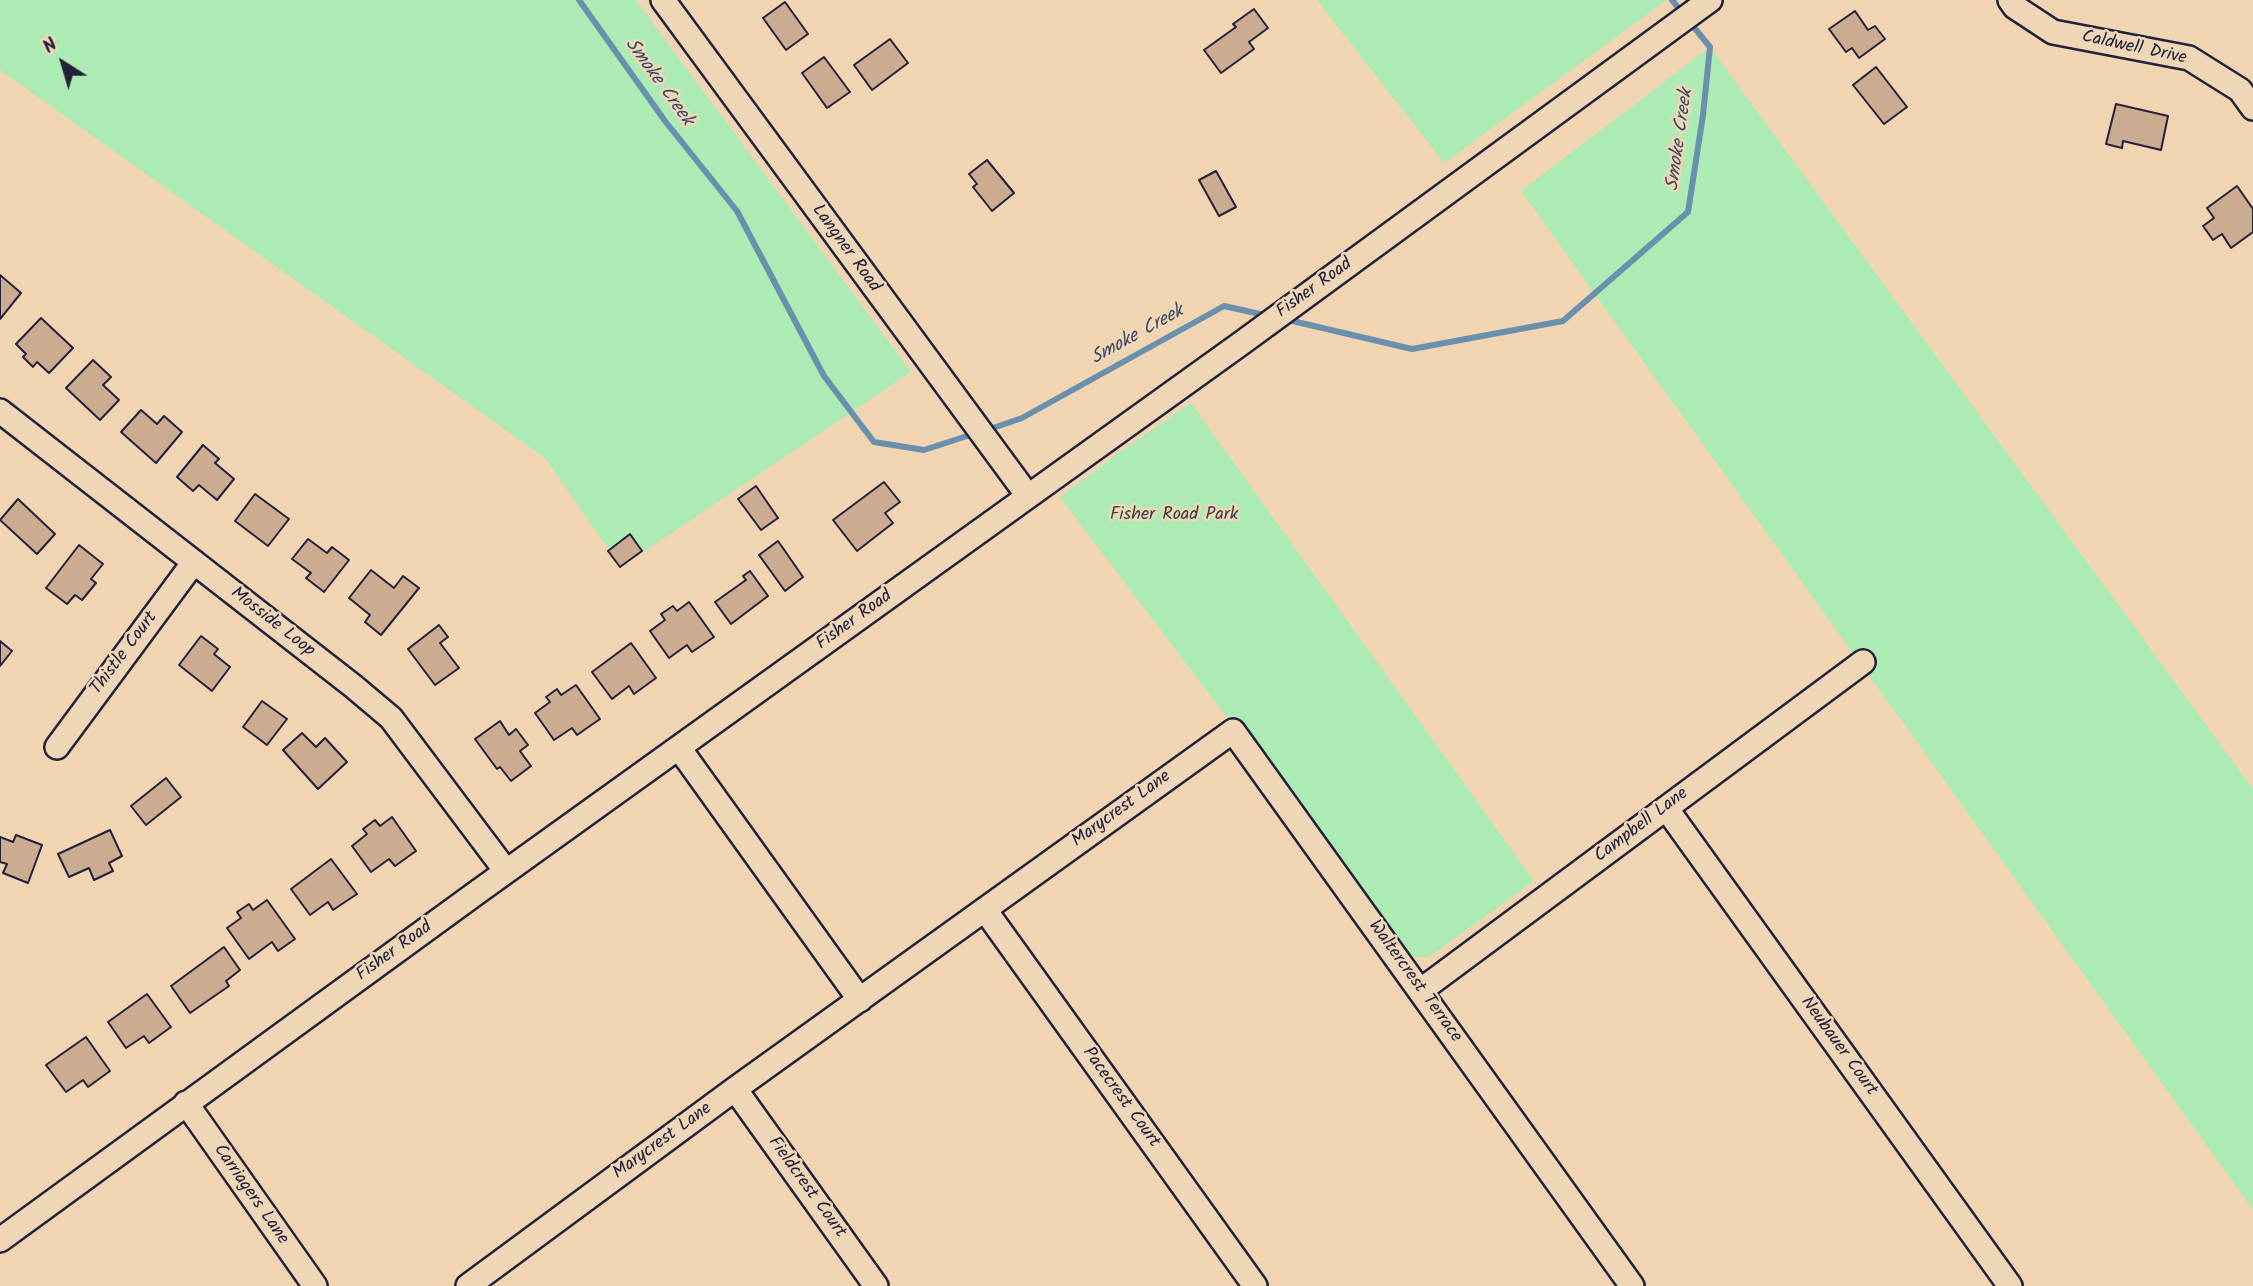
<!DOCTYPE html>
<html>
<head>
<meta charset="utf-8">
<style>
  body { margin:0 }
  #map { position:relative; width:2253px; height:1286px; overflow:hidden; background:#f1d4b1; font-family:Kalam,sans-serif }
  canvas { display:block }
  .north { position:absolute; left:28px; top:28px; width:70px; height:70px; -webkit-text-stroke:5px #efd6b6; paint-order:stroke; rotate:323deg; font-size:19px; font-weight:700; line-height:28px; text-align:center; color:#22223b }
  .north::after { content:''; display:block; margin:auto; width:24px; height:32px; background:#22223b; clip-path:polygon(50% 0,100% 100%,50% 72%,0 100%) }
</style>
</head>
<body>
<div id="map">
<canvas width="2253" height="1286"></canvas>
<div class="north">N</div>
</div>
<script>
const context = document.querySelector('canvas').getContext('2d');
context.lineJoin = 'round';
function paint(path, color) {
  context.fillStyle = color;
  context.fill(path, 'evenodd');
}
function stroke(path, color, width, dash) {
  context.strokeStyle = color;
  context.lineWidth = width;
  context.lineCap = dash ? 'butt' : 'round';
  context.setLineDash(dash || []);
  context.stroke(path);
}
function label(font, color, halo, rows, align = 'center') {
  context.font = font + ' Kalam,sans-serif';
  context.lineWidth = 5;
  context.setLineDash([]);
  context.textBaseline = 'middle';
  context.strokeStyle = halo;
  context.fillStyle = color;
  for (const [text, x, y, turn = 0] of rows) {
    context.save();
    context.translate(x, y);
    context.rotate((+turn || 0) * Math.PI / 180);
    context.textAlign = isNaN(turn) ? turn : align;
    if (halo) context.strokeText(text, 0, 0);
    context.fillText(text, 0, 0);
    context.restore();
  }
}
const green = new Path2D(`
  M0 0H636L911 372 621 567 545 458 0 70Z
  M1317 0H1667L1444 163Z
  M1710 47 2253 789V1210L1521 191Z
  M1191 403 1534 881 1429 957H1408L1060 497 1121 451Z`);
const stream = new Path2D(`
  M579 0 665 121 737 211 824 376 874 442 924 450 976 433
  M1284 319 1412 349 1563 321 1688 212 1703 115 1710 47 1672 0
  M987 430 1022 418 1224 306 1269 316`);
const building = new Path2D(`
  M785 2 808 34 786 50 763 18Z
  M1254 9 1268 28 1249 42 1254 49 1221 73 1204 50 1236 27 1233 24Z
  M1855 11 1868 30 1875 26 1885 39 1859 58 1852 48 1846 52 1829 29Z
  M890 39 908 63 872 90 854 65Z
  M824 57 850 92 827 108 802 73Z
  M1876 67 1907 107 1884 124 1853 85Z
  M2116 104 2168 116 2161 150 2123 141 2122 148 2106 144Z
  M987 160 1014 193 992 211 973 187 977 184 969 174Z
  M1216 171 1236 207 1219 216 1199 180Z
  M2237 186 2253 209V232L2231 248 2222 234 2213 240 2203 226 2214 218 2207 208Z
  M0 275 21 293 0 319Z
  M41 318 73 348 49 373 37 362 33 367 23 357 26 354 16 344Z
  M93 360 111 377 103 385 119 400 100 420 66 388Z
  M141 410 157 424 164 416 182 432 156 463 121 432Z
  M203 445 219 459 215 463 234 479 217 500 199 485 193 491 177 477Z
  M884 482 900 502 885 513 893 523 857 551 833 520Z
  M756 486 778 518 761 530 738 499Z
  M255 494 289 519 268 546 235 521Z
  M18 499 55 534 37 554 0 520Z
  M630 534 642 551 620 567 608 551Z
  M308 539 327 553 332 547 349 560 324 592 306 578 311 573 292 559Z
  M778 541 803 577 785 591 759 555Z
  M79 545 103 564 91 579 96 583 82 600 75 595 67 604 46 588Z
  M371 570 394 588 403 576 419 588 381 635 365 622 370 615 349 598Z
  M750 571 768 596 731 624 715 602 746 580 743 576Z
  M689 602 714 637 692 652 687 645 669 658 650 631 665 620 661 614 673 606 677 611Z
  M439 625 448 637 440 643 459 668 435 685 408 649Z
  M201 636 218 649 214 654 230 667 212 691 179 665Z
  M0 641 12 651 0 666Z
  M631 643 656 678 634 694 629 686 612 699 592 672Z
  M576 685 600 719 577 735 572 728 554 740 535 713 550 702 546 697 557 689 561 695Z
  M262 701 287 719 267 745 243 727Z
  M500 721 509 735 516 729 528 745 520 751 531 766 511 781 500 767 497 769 475 739Z
  M302 733 316 747 325 738 347 762 318 789 283 750Z
  M166 778 181 797 146 825 131 806Z
  M392 817 416 851 395 866 389 859 371 872 352 846 367 834 363 829 375 820 380 826Z
  M110 830 122 856 109 863 113 871 94 880 89 868 69 877 58 854Z
  M16 835 42 845 28 883 3 873 7 864 0 862V837L13 842Z
  M331 859 357 894 333 910 328 902 310 915 291 889Z
  M267 900 295 939 278 951 272 942 249 959 227 928 241 918 237 912 249 904 253 910Z
  M224 947 240 970 226 981 229 986 190 1013 171 986Z
  M147 994 171 1027 149 1043 144 1036 126 1048 108 1022Z
  M86 1037 110 1071 88 1087 83 1080 66 1092 46 1065Z`);
const minor = new Path2D(`
  M663 0 1028 496
  M2010 0 2015 7 2053 32 2189 58 2240 90 2253 108
  M0 411 353 686 391 718 506 871
  M57 747 194 562
  M679 748 860 1000
  M1666 808 2010 1286
  M985 910 1255 1286
  M1420 991 1863 662
  M735 1089 876 1286
  M186 1103 315 1286
  M0 1240 479 891 1243 342 1710 0
  M468 1286 735 1089 1233 731 1632 1286`);
const streetNames = [
  ["Caldwell Drive",2134,49,12],
  ["Langner Road",845,249,54],
  ["Fisher Road",1315,289,-36],
  ["Fisher Road",855,621,-36],
  ["Mosside Loop",272,623,38],
  ["Thistle Court",125,654,-53],
  ["Marycrest Lane",1122,810,-36],
  ["Campbell Lane",1642,826,-37],
  ["Fisher Road",395,952,-36],
  ["Waltercrest Terrace",1414,982,54],
  ["Neubauer Court",1838,1047,54],
  ["Pacecrest Court",1120,1098,54],
  ["Marycrest Lane",663,1142,-36],
  ["Fieldcrest Court",806,1188,54],
  ["Carriagers Lane",250,1195,55]
];
const parkNames = [
  ["Fisher Road Park",1174,516]
];
const waterNames = [
  ["Smoke Creek",658,83,54],
  ["Smoke Creek",1681,140,-82],
  ["Smoke Creek",1138,336,-29]
];
paint(green, '#acecb4');
stroke(stream, '#6991ae', 6);
paint(building, '#ccac91');
stroke(building, '#22223b', 2);
stroke(minor, '#22223b', 28);
stroke(minor, '#efd6b6', 23);
label('18px', '#22223b', '#efd6b6', streetNames);
label('18px', '#37404d', '#efd6b6', parkNames);
label('italic 19px', '#3a4761', '#efd6b6', waterNames);
</script>
</body>
</html>
